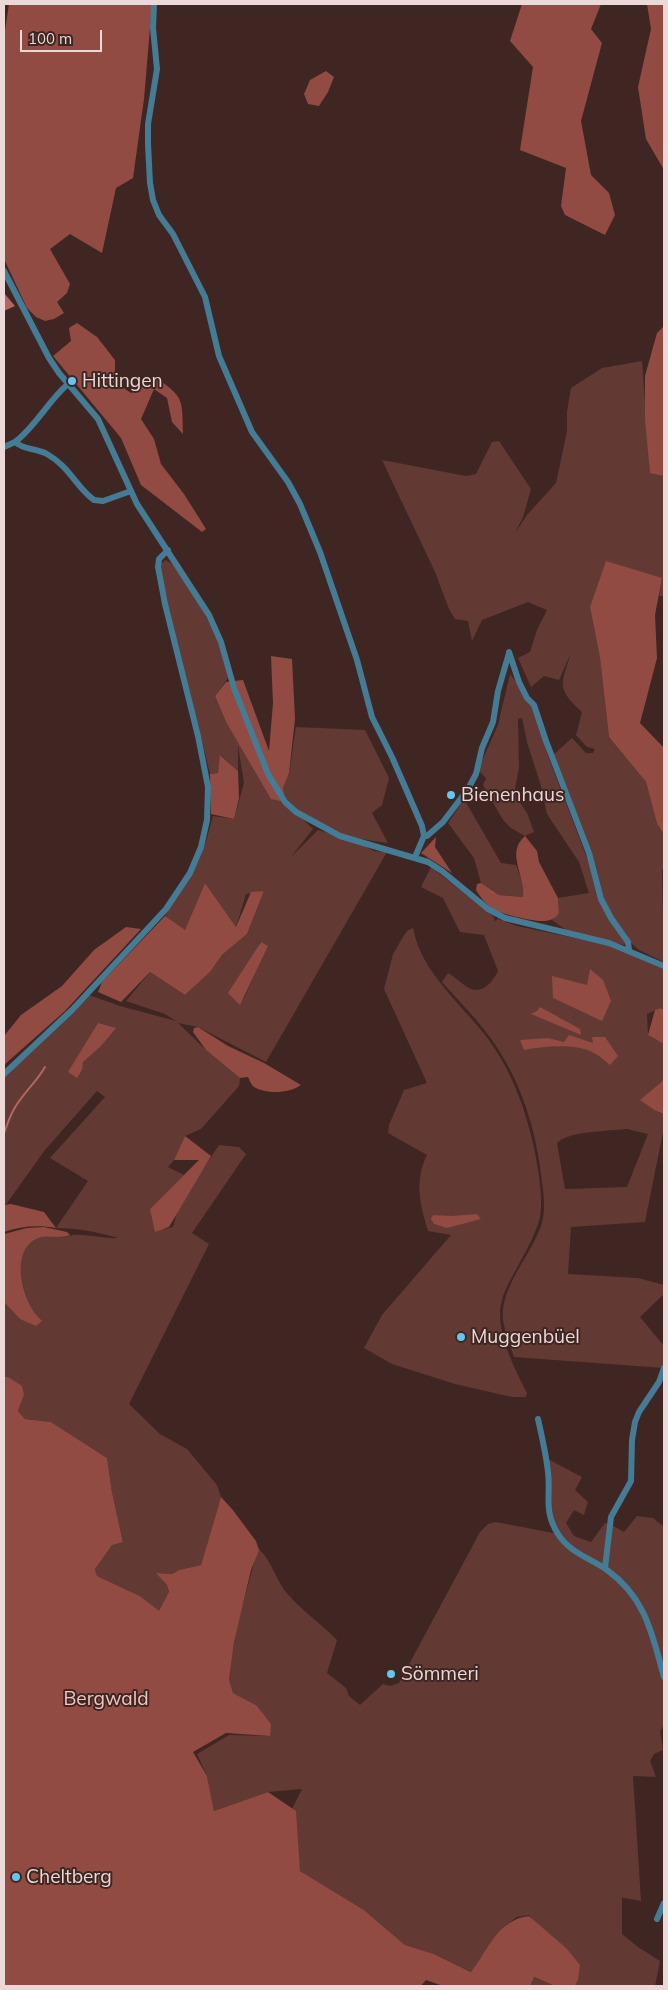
<!DOCTYPE html>
<html>
<head>
<meta charset="utf-8">
<style>
  body { margin:0 }
  #map { position:relative; width:668px; height:1990px; overflow:hidden; background:#3f2622; font-family:Mulish,sans-serif }
  canvas { display:block }
  .frame { position:absolute; inset:0; border:5px solid #ead9d6; pointer-events:none }
  .scale { position:absolute; left:20px; top:30px; width:82px; height:22px; box-sizing:border-box; border:2px solid #ead9d6; border-top:0; padding-left:6px; font-size:15px; line-height:18px; white-space:nowrap; color:#ead9d6; -webkit-text-stroke:4px #3f2622; paint-order:stroke }
</style>
</head>
<body>
<div id="map">
<canvas width="668" height="1990"></canvas>
<div class="frame"></div>
<div class="scale">100 m</div>
</div>
<script>
const context = document.querySelector('canvas').getContext('2d');
context.lineJoin = 'round';
function paint(path, color) {
  context.fillStyle = color;
  context.fill(path, 'evenodd');
}
function stroke(path, color, width, dash) {
  context.strokeStyle = color;
  context.lineWidth = width;
  context.lineCap = dash ? 'butt' : 'round';
  context.setLineDash(dash || []);
  context.stroke(path);
}
function label(font, color, halo, rows, align = 'center') {
  context.font = font + ' Mulish,sans-serif';
  context.lineWidth = 4;
  context.setLineDash([]);
  context.textBaseline = 'middle';
  context.strokeStyle = halo;
  context.fillStyle = color;
  for (const [text, x, y, turn = 0] of rows) {
    context.save();
    context.translate(x, y);
    context.rotate((+turn || 0) * Math.PI / 180);
    context.textAlign = isNaN(turn) ? turn : align;
    if (halo) context.strokeText(text, 0, 0);
    context.fillText(text, 0, 0);
    context.restore();
  }
}
const green = new Path2D(`
  M642 361 650 472 664 476V596H659L662 578 590 607 600 658 609 737 646 782 657 824 664 834V870H662L664 962 639 950 621 934 626 942 624 945 566 930 552 920 559 913 558 898 589 893 579 862 547 814 541 786 527 742 522 718 518 719 519 768 515 788 517 798 527 813 534 832 525 836 511 828 503 820 483 785 486 778 478 770 498 725 510 674 534 705 548 756 610 918 552 756 572 738 586 753H593L595 749 587 747 576 735 582 712C556 688 561 685 571 653L559 680 544 676 531 687 518 658 530 652 537 630 547 610 528 602 482 620 472 641 468 621 455 619 449 609 435 572 382 460 466 476 476 474 492 442 499 441 531 489 523 517 515 533 527 515 556 483 567 431V412L571 388 602 368Z
  M165 560C181 564 213 628 219 644 223 655 225 667 228 678L215 696 226 722 237 740 285 802 313 829 290 858 318 830 356 841 374 851 387 852 266 1062 198 1027 178 1023 206 1050 240 1078 239 1086 201 1129 185 1136 174 1160 168 1167 184 1175 150 1209 165 1229 173 1227 179 1205 219 1145 239 1147 246 1154 192 1233 209 1244 129 1404 160 1434 187 1449 217 1485 221 1497 201 1565 179 1570 172 1574 157 1573 167 1585 169 1593 159 1612 140 1596 97 1576 95 1569 112 1544 123 1541 112 1492 107 1458 51 1422 25 1419 18 1411 24 1395 8 1377H4V1302L20 1319 32 1310C22 1289 9 1245 42 1236 50 1234 57 1238 65 1237 70 1236 74 1234 80 1235 93 1235 106 1239 118 1238 98 1232 77 1228 56 1228L88 1181 50 1158 105 1097 97 1091 45 1150 7 1203 4 1205V1077L89 995 120 1006 176 1021 165 1014 126 1001 150 972 185 995 210 972 222 955 247 934 264 891 246 894 236 927 205 883 185 931 165 916 205 845 213 816 234 819 244 783 238 746V771L221 755 218 773 210 774C199 726 186 679 174 632 169 610 160 586 161 564ZM260 942 267 946 245 996 239 1005Z
  M296 727 365 730 389 778 382 805 372 813 388 843C371 841 355 838 339 833 326 829 287 808 283 794 281 787 287 780 289 773 292 758 293 742 296 727Z
  M464 799 501 863 516 865 524 887 523 897 499 895 481 883 474 858 448 823Z
  M431 867 493 916 495 921 498 919 517 926 608 945 664 969V1010L660 1008 647 1014 648 1035 664 1044V1080L656 1111 664 1114V1127L645 1222 571 1227 568 1274 638 1278 664 1285V1294L640 1317 664 1346V1368L514 1357C510 1345 505 1333 503 1320 500 1287 530 1257 541 1226 547 1209 543 1191 541 1174 535 1125 519 1076 489 1036 475 1017 458 1000 442 982L448 973C455 977 461 983 467 987 481 996 493 982 498 971L484 935 460 932 443 898 421 887ZM627 1129 648 1134 627 1187 565 1189 557 1143C568 1131 610 1131 627 1129Z
  M413 928C422 974 461 1003 488 1039 511 1070 524 1105 533 1143 537 1162 544 1198 540 1217 536 1233 528 1248 520 1262 512 1278 501 1293 500 1311 499 1339 515 1369 527 1393L526 1397H512L455 1384 392 1364 364 1348 382 1315 451 1235 428 1231C420 1204 414 1181 427 1155L388 1133 389 1125 404 1090 427 1083 384 989 393 954 403 937 407 931Z
  M546 1458 582 1477 575 1490 588 1502 584 1515 574 1510 566 1523 574 1536 591 1542 605 1523 610 1524 624 1532 637 1516 653 1518 664 1527V1725L660 1731 663 1750 654 1754 650 1761 656 1777 633 1776 641 1901 619 1897 622 1898V1934L638 1947 660 1961 655 1986H575L578 1980 529 1915 517 1917 506 1925 472 1972 434 1954 405 1945 364 1910 300 1871 292 1809 302 1789 268 1792 214 1811 207 1776 197 1754 229 1735 270 1736 256 1705 233 1693 229 1679 230 1666 237 1626 258 1548C271 1560 275 1577 285 1591 298 1608 322 1624 337 1640L327 1673 346 1688 349 1696 360 1705 383 1684 390 1686 399 1683 480 1532 488 1524 496 1522 558 1534 550 1518Z
  M533 1977 555 1986H530Z`);
const forest = new Path2D(`
  M9 4H152L144 99 133 178 116 188 102 253 70 234 50 249 70 284 67 293 57 302 64 313 54 319 45 321 36 317 27 308 4 259V37Z
  M522 4H601L591 29 602 43 581 121 591 175 609 193 615 215 605 235 565 215 561 206 566 168 520 150 533 67 510 41Z
  M647 4H664V170L646 139 638 87 651 29Z
  M326 71 334 77 328 92 319 106 308 104 304 94 310 80Z
  M77 323 97 337 115 360V382L131 393 156 378C185 397 182 401 183 434L172 422 167 398 154 389 141 419 154 439 161 464 184 494 206 529 202 532 141 485 121 438 53 356 71 341 69 328Z
  M664 326V476L650 473 645 420V376L657 333Z
  M606 561 662 578 655 615 657 658 640 723 664 748V834L657 824 646 782 609 737 600 658 590 607Z
  M271 656 292 659 295 719 289 773 283 788 285 802 271 799 226 722 215 696 226 682 243 680 269 751 273 703Z
  M220 755 238 771 239 798 234 819 211 814 210 774 218 773Z
  M525 836 537 851 539 862 558 898 559 913C557 916 554 919 550 920 539 924 506 915 495 910 486 905 481 898 476 890L477 884 481 883 499 895 523 897C526 876 505 853 525 836Z
  M436 837 435 847 452 873 421 853Z
  M205 883 236 927 251 892 264 891 247 934 222 955 210 972 185 995 150 972 121 1002 98 992 102 982 165 916 185 930Z
  M126 927 141 929 65 1011 4 1065V1036L21 1015 62 986 94 950Z
  M261 942 268 946 240 1005 228 993Z
  M590 969 603 980 611 1001 602 1021 553 998 552 976 587 985Z
  M540 1007 580 1029 581 1035 531 1014 537 1011Z
  M660 1008 664 1010V1044L648 1035 655 1010Z
  M98 1023 116 1028 101 1046 83 1062 82 1070 77 1078 68 1072Z
  M198 1027 228 1046 264 1063 301 1085C290 1093 267 1095 254 1087 251 1085 250 1081 248 1077L240 1078 206 1050 193 1032 194 1028Z
  M569 1035 593 1043 592 1037H605L618 1056 610 1065C605 1061 600 1056 594 1053 577 1043 543 1046 524 1050L520 1040 548 1038 564 1042Z
  M664 1080V1114L656 1111 640 1100Z
  M185 1136 211 1156 169 1227 155 1232 150 1209 199 1160H174Z
  M11 1204 44 1212 56 1228C38 1225 21 1226 4 1232V1205Z
  M477 1214 481 1219 447 1228 434 1224 431 1219 433 1215 452 1216Z
  M44 1227 67 1232 70 1235C59 1240 47 1233 36 1239 12 1251 21 1290 32 1309 34 1313 38 1317 42 1321L36 1326 20 1319 4 1302V1234L27 1228Z
  M4 1377H8L22 1386 24 1395 18 1411 25 1419 51 1422 107 1458 112 1492 123 1542 112 1545 95 1569 97 1576 140 1596 159 1611 169 1592 167 1585 156 1573 172 1574 179 1570 201 1565 221 1497 232 1509 256 1541 259 1550 251 1570 234 1642 229 1679 233 1693 256 1705 271 1724 270 1736 226 1733 193 1752 207 1776 214 1811 268 1792 296 1811 300 1871 364 1910 405 1945 434 1954 471 1972C489 1949 497 1920 529 1916L566 1948 580 1965 578 1980 575 1986H555L534 1977 530 1986H443L426 1980 421 1986H4Z`);
const water = new Path2D(`
  M4 293 15 306 4 311Z`);
const stream = new Path2D(`
  M4 1133C7 1126 9 1118 13 1111 21 1095 36 1083 45 1067`);
const minor = new Path2D(`
  M154 4 153 28 157 69 148 124V144L150 183 153 200 159 215 173 234 205 297 219 356 252 432 288 482 300 504 320 552 357 660 372 717 392 757 422 826 424 836 415 857
  M4 271 49 358 59 373 98 419 137 504 209 615 221 642 234 688 268 774 285 802 296 812 340 836 428 862 442 871 488 909 505 918 609 943 664 966
  M15 442C36 426 48 401 68 384
  M4 447 15 442C23 450 37 448 47 454 70 467 76 487 94 500L103 501 131 491
  M509 652 519 682 527 698 534 705 546 741 589 853 601 899 611 918 628 942 629 950
  M424 836H427L443 822 468 789 476 774 482 748 493 722 498 691 509 653
  M4 1074 72 1010 166 909 190 873 201 847 207 820 208 787 198 736 165 604 158 567 159 559 168 550
  M538 1419C542 1437 546 1454 548 1472 551 1496 543 1510 558 1534 570 1553 590 1558 607 1570 646 1598 652 1634 664 1677
  M605 1568 611 1517 631 1481 632 1440 635 1422 639 1412 659 1382 664 1368
  M657 1919 664 1903`);
const markers = [
  [72,381,5,"#65c5ee"],
  [451,795,5,"#65c5ee"],
  [461,1337,5,"#65c5ee"],
  [391,1674,5,"#65c5ee"],
  [16,1877,5,"#65c5ee"]
];
const poiNames = [
  ["Hittingen",82,381],
  ["Bienenhaus",461,795],
  ["Muggenbüel",471,1337],
  ["Sömmeri",401,1674],
  ["Cheltberg",26,1877]
];
const parkNames = [
  ["Bergwald",106,1699]
];
paint(green, '#633934');
paint(forest, '#914b43');
paint(water, '#b1675f');
stroke(stream, '#b1675f', 2);
stroke(minor, '#447c95', 6);
for (const [x, y, r, color] of markers) {
  const dot = new Path2D();
  dot.arc(x, y, r, 0, 2 * Math.PI);
  context.fillStyle = color;
  context.fill(dot);
  stroke(dot, '#3f2622', 2);
}
label('19px', '#ead9d6', '#3f2622', poiNames, 'left');
label('19px', '#f2c6c0', '#3f2622', parkNames);
</script>
</body>
</html>
